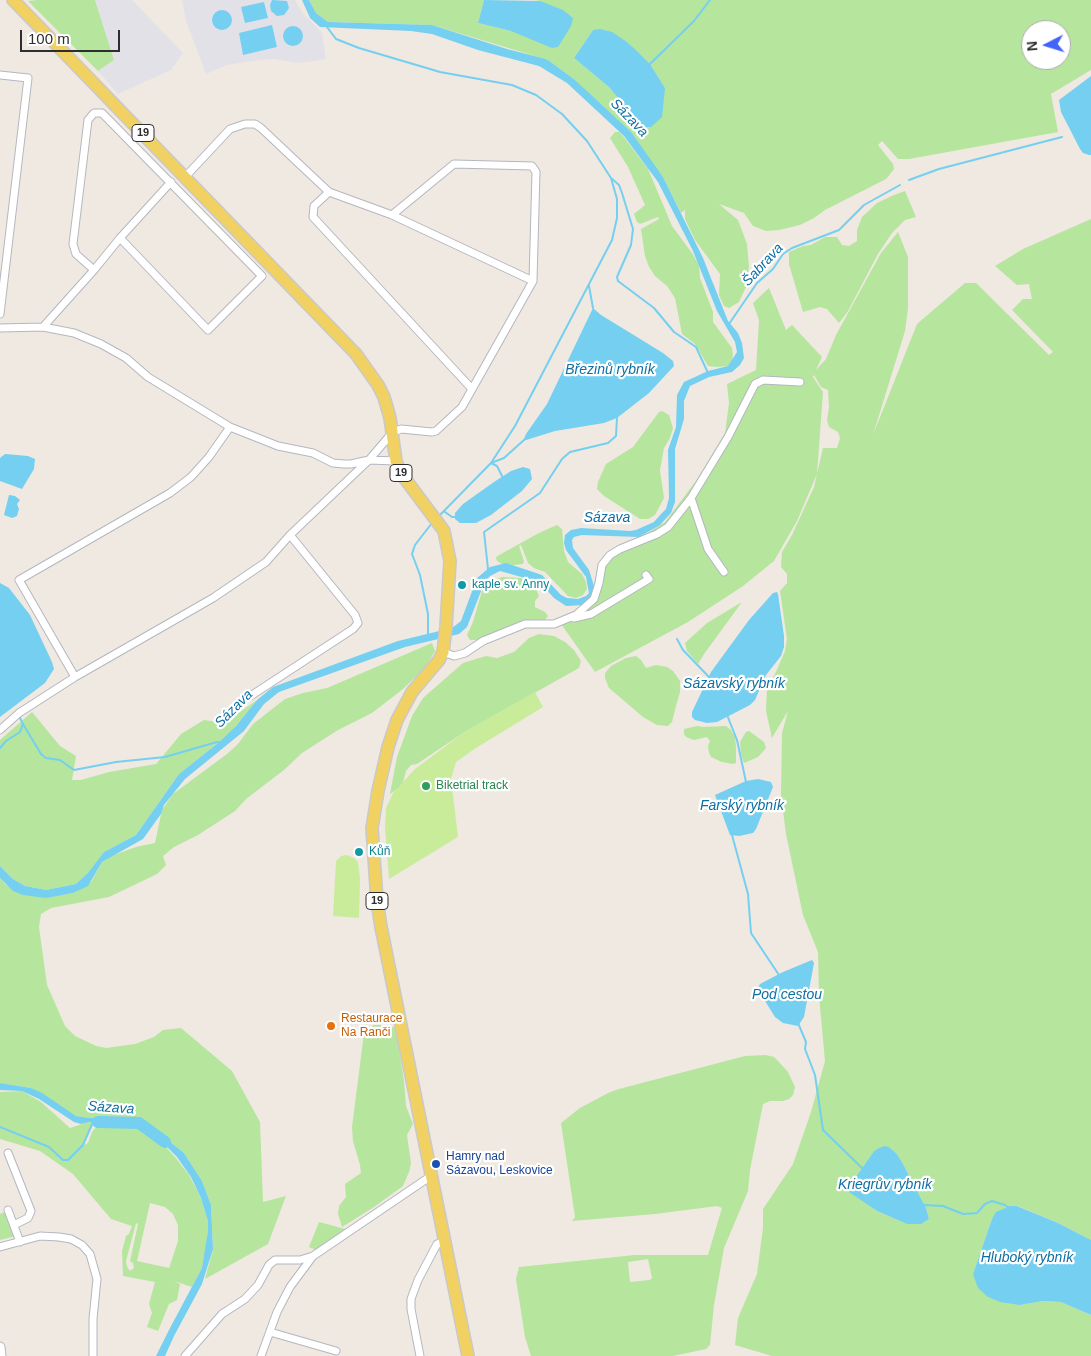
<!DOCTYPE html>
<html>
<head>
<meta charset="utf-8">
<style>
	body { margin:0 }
	#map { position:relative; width:1091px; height:1356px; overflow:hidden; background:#efe9e1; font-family:Arial,sans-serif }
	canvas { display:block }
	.north { position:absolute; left:1021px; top:20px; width:50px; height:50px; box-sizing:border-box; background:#fff; border:1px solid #ababab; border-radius:50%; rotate:265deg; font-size:14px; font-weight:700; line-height:20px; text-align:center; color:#2e2e2e }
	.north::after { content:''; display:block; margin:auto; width:18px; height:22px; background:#4264fb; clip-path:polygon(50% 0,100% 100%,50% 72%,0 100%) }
	.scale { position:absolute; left:20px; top:30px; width:100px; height:22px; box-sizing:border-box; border:2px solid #2e2e2e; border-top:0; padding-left:6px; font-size:15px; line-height:18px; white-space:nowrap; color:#2e2e2e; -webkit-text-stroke:4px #fff; paint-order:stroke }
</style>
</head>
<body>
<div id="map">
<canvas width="1091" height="1356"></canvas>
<div class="north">N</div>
<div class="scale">100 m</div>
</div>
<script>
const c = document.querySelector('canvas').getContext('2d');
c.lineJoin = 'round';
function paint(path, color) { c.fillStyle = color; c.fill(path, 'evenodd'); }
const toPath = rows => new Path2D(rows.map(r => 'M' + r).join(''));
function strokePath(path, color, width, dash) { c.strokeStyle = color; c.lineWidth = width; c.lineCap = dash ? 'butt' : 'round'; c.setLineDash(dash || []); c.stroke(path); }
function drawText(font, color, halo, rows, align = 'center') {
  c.font = font + ' Arial,sans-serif'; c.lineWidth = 4.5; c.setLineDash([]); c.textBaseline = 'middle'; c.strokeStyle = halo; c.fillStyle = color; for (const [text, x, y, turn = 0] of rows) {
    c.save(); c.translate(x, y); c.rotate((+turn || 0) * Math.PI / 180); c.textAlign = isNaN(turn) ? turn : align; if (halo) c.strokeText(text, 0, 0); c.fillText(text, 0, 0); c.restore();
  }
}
paint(toPath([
	[95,0,132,0,183,53,171,70,118,94,98,71,114,60],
	[182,0,295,0,302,12,322,33,326,59,299,63,274,59,252,61,227,65,206,74,186,21]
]), '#e3e1e8');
paint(toPath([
	[38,0,95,0,114,60,98,71,28,1],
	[309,0,484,0,478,23,511,31,540,1,535,0,1091,0,1091,70,1051,94,1058,132,909,159,898,159,882,141,878,145,893,164,894,169,886,179,825,210,814,218,800,225,779,230,766,231,753,226,744,213,719,204,738,220,747,244,749,267,746,287,739,302,729,308,724,306,719,295,720,274,695,240,685,219,685,210,681,213,663,177,575,80,548,60,432,25,328,22,316,13],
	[593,30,627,42,650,64,665,88,638,124,610,88,574,58],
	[1031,30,1061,30,1061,60,1031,60],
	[615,132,619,132,623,136,648,169,672,226,692,253,699,265,700,278,713,312,713,322,732,348,733,355,732,361,728,366,717,367,708,366,695,344,682,334,675,298,667,286,655,276,649,267,645,256,641,229,659,219,658,217,640,224,637,222,634,214,645,205,628,167,610,138],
	[905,191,916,217,905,220,892,233,878,254,848,311,839,323,827,309,820,307,803,312,789,264,789,252,803,246,811,245,825,237,837,237,842,245,849,246,857,241,857,230,862,217,877,203,894,195],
	[1091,219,1091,1240,1058,1223,1018,1206,992,1219,973,1274,1020,1305,1043,1301,1061,1302,1091,1315,1091,1356,772,1356,735,1345,738,1318,757,1274,763,1228,763,1209,793,1164,811,1112,825,1061,819,996,818,952,803,915,786,834,781,795,782,733,788,711,772,738,766,711,767,688,776,672,785,651,787,639,780,591,787,583,787,574,781,567,782,552,792,535,814,487,823,448,837,448,840,438,838,432,829,427,827,420,829,407,828,390,821,387,814,375,813,377,823,392,817,474,797,521,774,561,743,586,688,622,595,672,559,621,574,611,592,596,597,569,610,551,644,535,665,522,696,481,725,433,729,403,727,384,756,370,759,320,753,303,769,288,786,330,792,325,822,357,816,370,826,359,836,335,881,253,898,232,908,257,908,309,905,331,873,435,917,324,965,283,976,283,1049,355,1053,352,1012,310,1023,299,1032,299,1029,284,1017,285,995,266,1023,249],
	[889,1147,896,1153,902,1162,926,1208,929,1219,907,1224,877,1211,849,1191,851,1184,874,1151],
	[662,411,669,415,673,428,670,438,664,448,660,470,664,498,655,515,648,519,640,519,604,496,597,489,598,482,606,464,633,447,659,412],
	[557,525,562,529,564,551,568,562,582,574,586,582,587,589,583,595,576,598,568,596,545,572,534,568,528,563,521,545,519,546,524,561,523,564,514,565,502,564,497,561,496,557,501,554,539,533],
	[502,577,521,578,535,587,539,596,535,601,535,607,545,612,548,616,545,620,496,632,477,640,470,640,467,635,473,622,482,591,487,582],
	[742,602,704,654,698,664,687,651,685,643,707,623],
	[539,634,554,636,565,642,574,650,581,661,579,668,463,733,417,764,411,765,406,771,402,786,390,794,397,757,412,716,423,698,463,663,486,656,497,658,514,652,529,638],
	[432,643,435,651,425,668,403,689,372,713,338,730,302,753,284,770,246,799,235,811,198,835,174,847,163,856,166,865,157,874,109,897,51,908,41,914,39,927,47,985,65,1026,75,1036,96,1046,106,1048,135,1044,154,1037,163,1030,181,1028,232,1071,260,1122,263,1202,286,1196,268,1244,205,1279,213,1249,211,1205,202,1181,184,1153,145,1122,139,1119,90,1118,76,1116,31,1088,0,1083,0,878,6,885,62,895,73,893,91,882,102,862,114,855,136,847,155,843,162,810,173,794,227,754,238,744,253,724,285,699,303,693,327,688],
	[636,656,641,660,646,668,656,665,667,667,673,671,680,681,680,692,676,706,672,722,668,726,657,725,643,717,609,688,605,678,605,673,611,666,626,658],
	[257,700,236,726,218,743,179,774,136,835,104,852,89,873,76,884,46,890,25,886,13,879,0,866,0,740,32,712,60,746,76,756,72,780,81,780,109,772,156,764,181,734,204,720,217,722,234,716],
	[697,726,704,727,726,726,731,730,735,737,736,747,736,763,733,764,722,762,711,757,709,753,708,746,710,741,707,737,694,740,686,737,684,734,684,729],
	[749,731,764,742,766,748,758,757,744,763,741,754,740,742,746,732],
	[374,1025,390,1025,396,1029,404,1081,406,1106,413,1124,407,1135,411,1163,409,1172,403,1186,374,1207,342,1227,338,1214,339,1206,346,1197,345,1184,361,1173,360,1165,353,1141,352,1127,364,1033],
	[766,1055,774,1057,778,1061,788,1072,795,1087,793,1095,789,1099,783,1101,770,1101,763,1104,750,1170,748,1191,724,1248,714,1305,710,1345,706,1349,673,1356,531,1356,525,1337,516,1279,519,1267,635,1255,708,1255,722,1208,717,1206,655,1214,572,1221,575,1217,561,1123,580,1108,608,1093,619,1089,745,1056],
	[648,1259,652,1278,650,1280,630,1282,628,1262],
	[22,1091,41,1102,70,1128,88,1122,94,1123,82,1146,88,1143,92,1132,96,1127,119,1122,136,1123,147,1127,175,1157,189,1175,201,1198,208,1221,208,1231,206,1248,202,1268,192,1287,174,1281,180,1284,177,1300,169,1304,158,1331,147,1327,152,1313,149,1304,155,1282,123,1276,122,1251,126,1236,129,1234,132,1226,111,1219,73,1174,40,1151,0,1139,0,1092],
	[150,1203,165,1207,173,1214,178,1225,178,1241,169,1268,137,1261],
	[136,1223,138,1224,130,1261,133,1263,134,1268,130,1271,127,1267,126,1261],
	[5,1212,16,1236,0,1240,0,1214],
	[319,1222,345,1229,316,1250,309,1247]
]), '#b6e59e');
paint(toPath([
	[535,692,543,707,476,748,456,762,451,779,458,837,389,879,385,827,386,808,393,793,415,769,463,733],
	[347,855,354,858,358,862,360,879,359,918,333,916,336,861,341,856]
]), '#c9ec9a');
paint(toPath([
	[272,0,287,1,289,8,284,15,277,16,271,11,270,5],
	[302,0,309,0,316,13,328,22,432,25,507,49,542,58,548,60,575,80,631,132,663,177,703,258,728,321,738,333,742,343,744,358,740,365,732,372,709,377,690,386,684,401,684,419,675,449,675,502,671,513,660,525,639,537,582,535,574,537,572,540,573,548,589,570,595,589,594,595,583,605,566,606,554,598,542,585,536,581,500,571,490,576,485,581,467,627,459,634,405,647,279,692,264,704,244,731,185,779,164,805,161,814,143,839,102,862,88,886,73,893,46,898,23,895,13,891,0,878,0,866,13,879,25,886,46,890,76,884,88,873,104,852,136,835,179,774,218,743,236,726,257,700,268,691,273,687,398,641,452,628,461,621,477,578,490,567,506,563,542,575,561,595,567,598,578,599,586,596,589,593,586,577,566,550,564,543,565,535,571,530,581,528,630,531,636,530,654,522,662,513,666,509,669,498,668,450,676,427,677,395,684,382,708,371,728,366,737,352,735,342,717,311,693,251,658,182,624,136,567,83,539,66,478,50,432,34,411,31,320,27,310,18],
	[484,0,540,1,563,10,573,18,571,26,558,47,552,48,511,31,478,23],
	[264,2,268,18,245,23,241,7],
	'212 20a10 10 0 1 1 20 0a10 10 0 1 1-20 0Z',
	[272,25,277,47,243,55,239,33],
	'283 36a10 10 0 1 1 20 0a10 10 0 1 1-20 0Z',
	[600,29,612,32,627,42,637,51,650,64,665,88,662,117,651,127,645,127,638,124,610,88,574,58,593,30],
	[1091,76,1091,155,1089,155,1083,153,1080,149,1061,112,1059,100],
	[593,308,601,315,663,353,673,361,674,366,649,393,617,418,604,423,555,431,523,441,526,434,547,404],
	[5,454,28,456,35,459,34,469,22,489,0,481,0,458],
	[523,467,530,469,532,479,522,491,491,515,476,523,460,523,455,519,455,513,463,504,494,482,511,471],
	[9,495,15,496,20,500,17,504,19,509,17,516,12,518,4,515],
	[0,583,9,588,30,615,52,662,54,669,45,683,0,717],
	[777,592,778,594,784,636,784,647,781,656,766,675,755,700,750,705,717,722,707,723,695,720,692,717,692,712,711,672,749,620,773,593],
	[758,779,771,782,773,787,756,829,753,833,739,836,730,835,715,795,746,781],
	[812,960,814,963,804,1017,798,1026,783,1023,775,1017,760,993,758,988,760,984,783,972],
	[0,1083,31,1088,42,1093,76,1116,90,1118,138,1119,145,1122,184,1153,202,1181,211,1205,213,1249,202,1284,174,1336,165,1356,156,1356,170,1328,202,1268,208,1231,208,1221,201,1198,191,1177,177,1157,147,1127,136,1123,119,1122,101,1125,93,1125,94,1123,89,1122,81,1124,74,1122,39,1099,22,1091,0,1090],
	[885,1146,889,1147,896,1153,902,1162,926,1208,929,1219,921,1224,907,1224,877,1211,849,1192,851,1184,874,1151,879,1148],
	[1010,1206,1017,1206,1058,1223,1091,1240,1091,1315,1061,1302,1043,1301,1020,1305,1000,1302,988,1297,978,1288,973,1274,992,1219,996,1212]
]), '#75cff0');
strokePath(toPath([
	[327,27,336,39,359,48,440,72,512,85,536,95,562,114,587,141,611,178,617,199,617,218,612,240,515,426,491,463,439,516],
	[650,64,694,21,710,0],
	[611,178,619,185,622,193,633,229,631,245,617,277,618,281,654,308,674,332,696,347,708,373],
	[909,180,939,169,1062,137],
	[589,286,593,308],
	[729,324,757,283,773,269,783,254,792,248,839,230,864,205,900,185],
	[491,463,504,458,524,440],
	[491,463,497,466,503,478],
	[445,512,452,517,456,517],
	[488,569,484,532,540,493,562,459,570,452,608,443,616,436,617,418],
	[428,634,428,614,420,575,412,554,415,545,432,523],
	[677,639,683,650,709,677],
	[727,715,737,740,746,782],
	[19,716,23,724],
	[0,748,6,741,20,732,23,724,41,754,46,758,60,760,74,770,116,762,165,757,217,742,222,742],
	[732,835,748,894,751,933,779,975],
	[798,1023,806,1042,805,1049,815,1075,823,1130,864,1170],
	[0,1127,49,1147,63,1160,68,1160,83,1145,93,1122],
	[924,1205,943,1206,963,1214,977,1213,985,1204,992,1201,1005,1205,1009,1208]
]), '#75cff0', 2);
strokePath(toPath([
	[98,1122,139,1123,165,1142]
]), '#75cff0', 12);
const minor = toPath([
	[0,75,28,78,0,314],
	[186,176,230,129,245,124,255,124,261,128,329,192,392,215,533,281],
	[329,192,314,206,313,217,472,389],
	[94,270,76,254,73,244,88,120,94,113,102,113,262,276,208,330,120,238],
	[43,327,94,270,120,238,171,182],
	[0,328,43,327,74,333,101,344,126,358,148,377,230,427,278,446,313,453,333,463,344,464,351,464,369,460,396,461],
	[691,498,708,549,724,572],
	[574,618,591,614,649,579,646,575],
	[443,652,454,656,465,653,483,641,525,624,554,624,576,615,594,599,599,583,602,565,610,555,620,549,657,534,668,527,691,498,728,437,755,384,763,380,800,382],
	[75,677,19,580,170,493,191,477,209,457,230,427],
	[249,697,353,629,358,623,355,615,290,535],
	[0,730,19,713,75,677,213,598,266,562,290,535,369,460,392,433,401,429,432,432,436,431,462,407,533,281,536,172,532,166,454,164,392,215],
	[8,1153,31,1211,28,1218,14,1225],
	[8,1210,20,1242],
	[0,1247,40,1236,59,1237,71,1239,82,1245,90,1254,97,1279,93,1319,93,1356],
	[270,1332,336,1351],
	[185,1356,222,1314,245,1299,258,1285,269,1265,275,1260,300,1260,313,1256,431,1176],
	[261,1356,277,1312,290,1287,313,1256],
	[420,1356,411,1309,411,1299,418,1280,437,1244,445,1241]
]);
const tertiary = toPath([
	[0,1347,1,1356]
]);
const primary = toPath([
	[13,0,356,354,378,385,384,397,390,418,396,461,400,472,444,531,450,561,446,627,443,652,439,660,412,692,397,720,388,747,378,791,372,828,377,901,381,927,468,1356]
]);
strokePath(minor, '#b4b7c1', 9);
strokePath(tertiary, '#b4b7c1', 11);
strokePath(primary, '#c9c9c9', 14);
strokePath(minor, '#fff', 7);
strokePath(tertiary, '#fff', 9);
strokePath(primary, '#f2d163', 11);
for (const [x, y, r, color] of [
	[462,585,5,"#0f9aa8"],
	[426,786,5,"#2e9e5b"],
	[359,852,5,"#0f9aa8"],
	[331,1026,5,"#e8710a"],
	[436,1164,5,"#1a4fb4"]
]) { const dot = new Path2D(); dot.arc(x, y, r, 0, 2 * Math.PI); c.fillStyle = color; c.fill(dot); strokePath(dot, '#fff', 2); }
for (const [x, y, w] of [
	[143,133,22],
	[401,473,22],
	[377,901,22]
]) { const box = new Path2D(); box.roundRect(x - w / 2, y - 8.5, w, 17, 4); c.fillStyle = '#fff'; c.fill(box); strokePath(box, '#2e2e2e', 1); }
drawText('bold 11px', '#2e2e2e', null, [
	["19",143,133],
	["19",401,473],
	["19",377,901]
]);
drawText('12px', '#0d838f', '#fff', [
	["kaple sv. Anny",472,585],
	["Kůň",369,852]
], 'left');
drawText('12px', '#27864d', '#fff', [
	["Biketrial track",436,786]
], 'left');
drawText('12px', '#c56008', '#fff', [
	["Restaurace",341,1019],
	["Na Ranči",341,1033]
], 'left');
drawText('12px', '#164399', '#fff', [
	["Hamry nad",446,1157],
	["Sázavou, Leskovice",446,1171]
], 'left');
drawText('italic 14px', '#0d6fa3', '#fff', [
	["Sázava",629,118,46],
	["Šabrava",763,265,-47],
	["Březinů rybník",610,370],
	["Sázava",607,518],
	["Sázavský rybník",734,684],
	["Sázava",234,709,-45],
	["Farský rybník",742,806],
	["Pod cestou",787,995],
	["Sázava",111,1108,4],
	["Kriegrův rybník",885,1185],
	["Hluboký rybník",1027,1258]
]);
</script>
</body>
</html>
